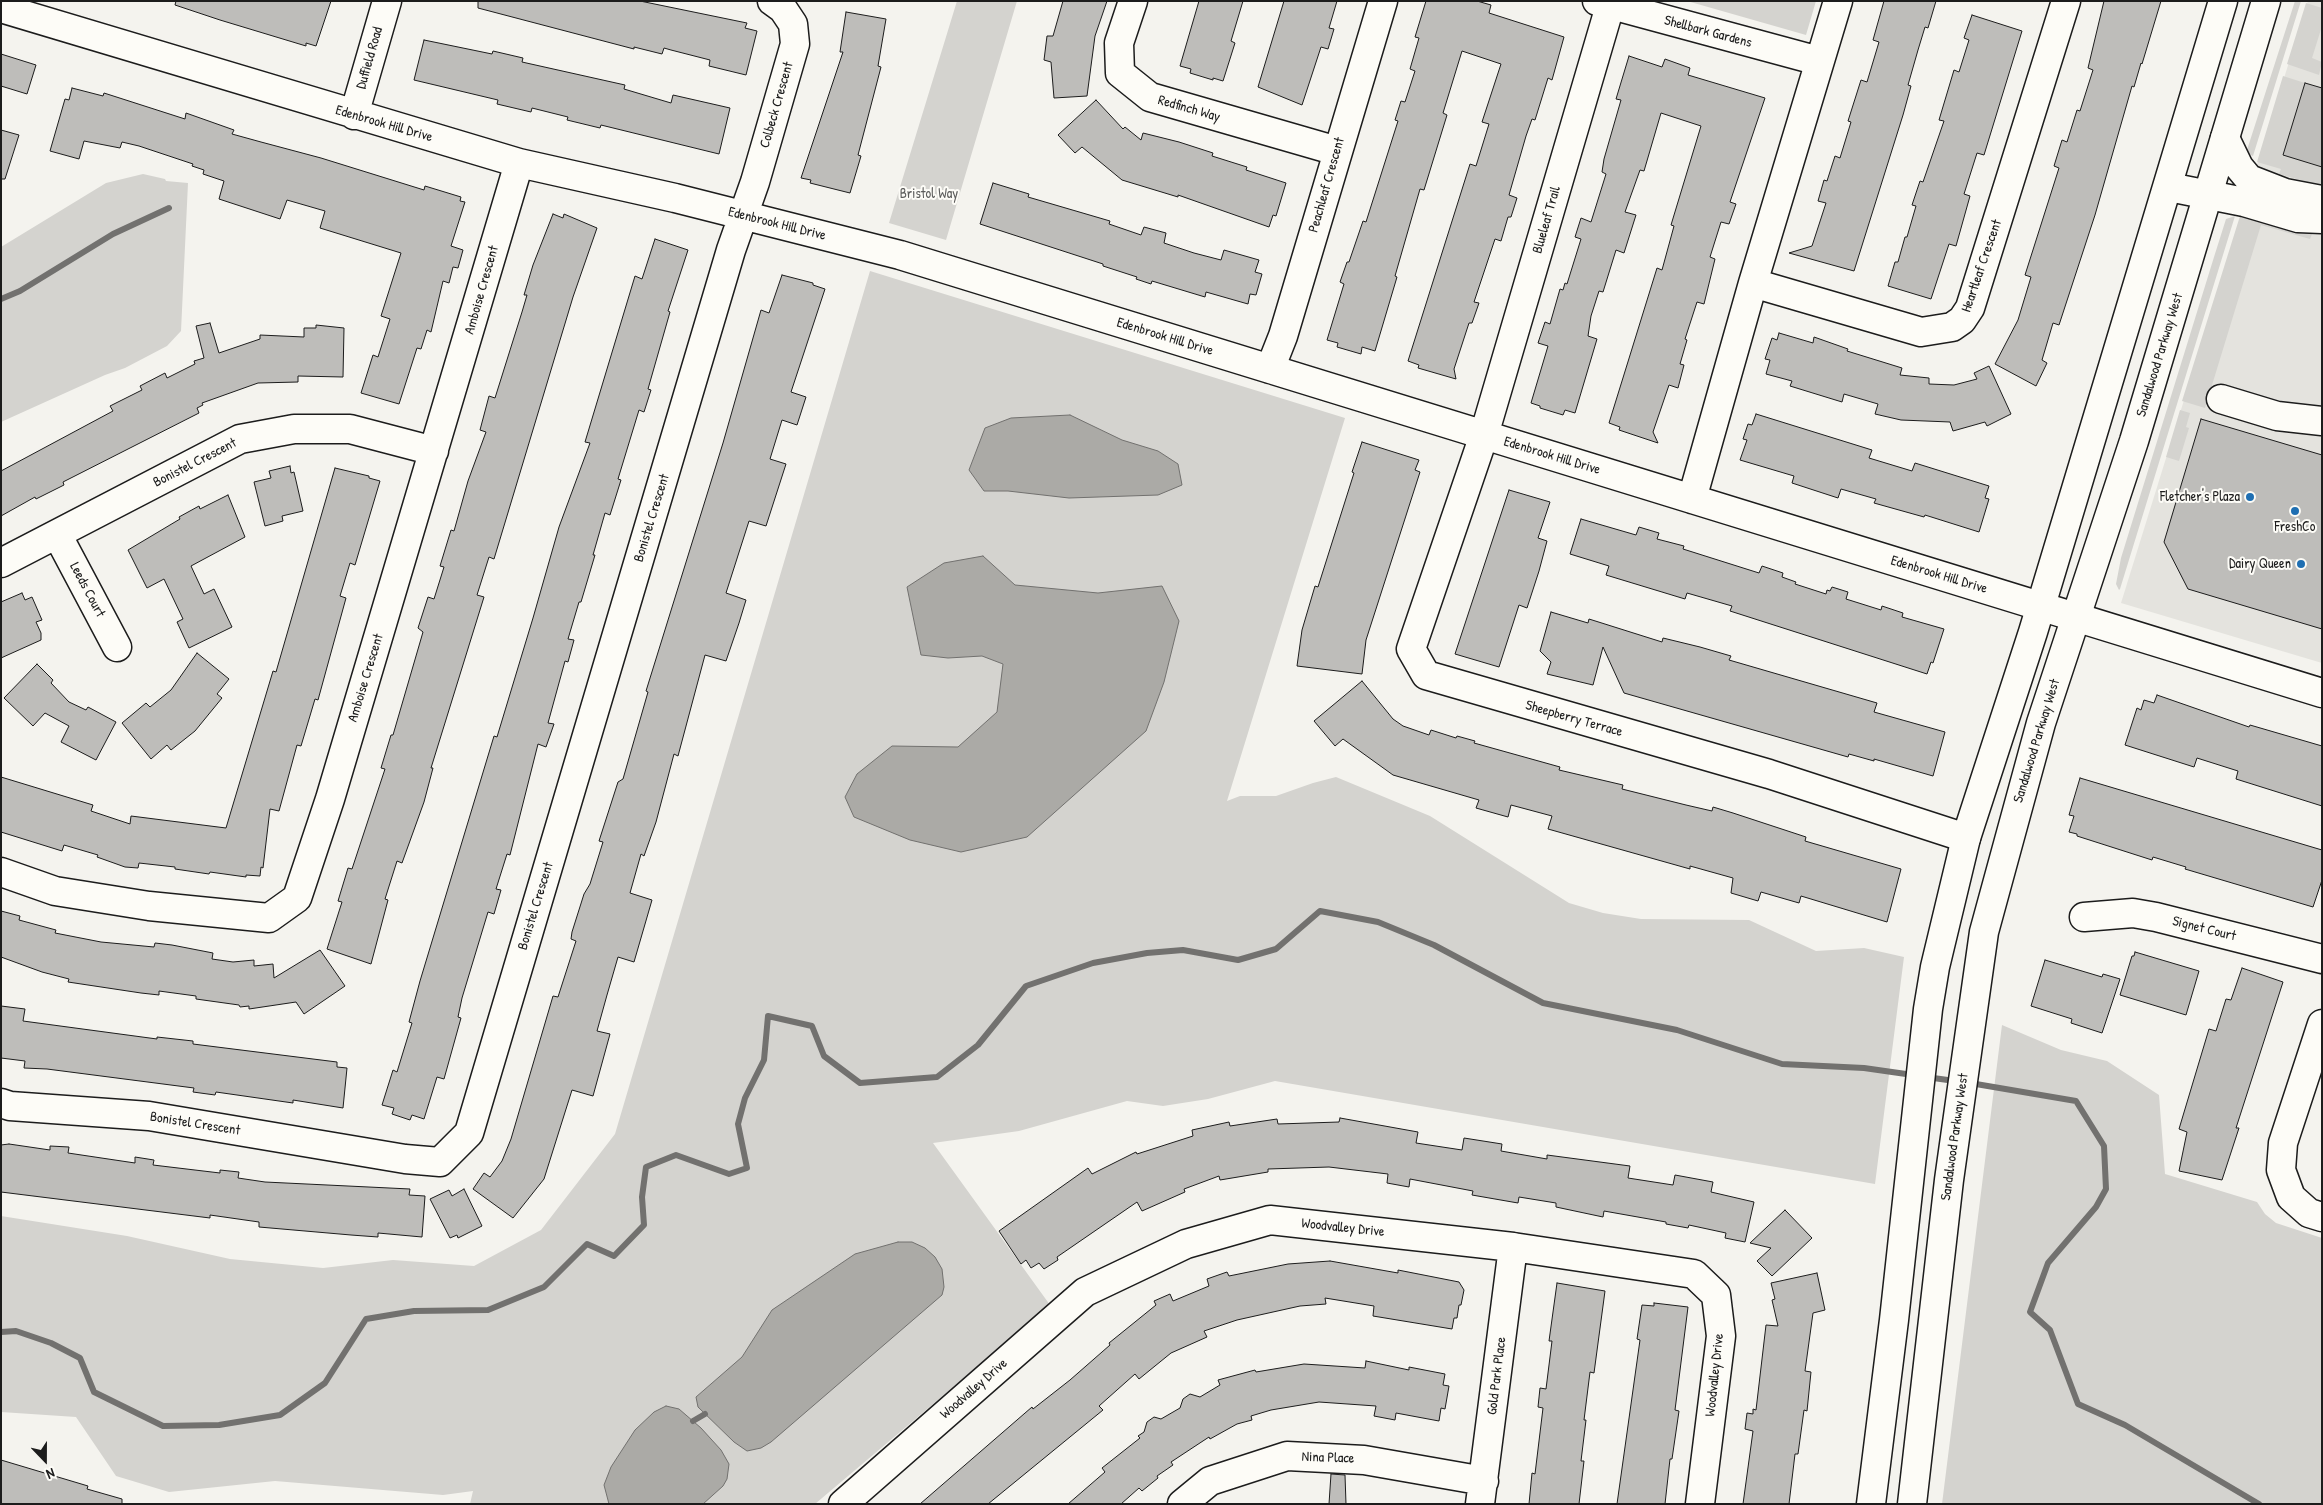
<!DOCTYPE html>
<html>
<head>
<meta charset="utf-8">
<style>
	body { margin:0 }
	#map { position:relative; width:2323px; height:1505px; overflow:hidden; background:#f4f3ee; font-family:"Patrick Hand",sans-serif }
	canvas { display:block }
	.frame { position:absolute; inset:0; border:2px solid #1c1c1c; pointer-events:none }
	.north { position:absolute; left:20px; top:1435px; width:50px; height:50px; -webkit-text-stroke:4px #fdfcf7; paint-order:stroke; rotate:158deg; font-size:14px; font-weight:700; line-height:20px; text-align:center; color:#1c1c1c }
	.north::after { content:''; display:block; margin:auto; width:18px; height:22px; background:#1c1c1c; clip-path:polygon(50% 0,100% 100%,50% 72%,0 100%) }
</style>
</head>
<body>
<div id="map">
<canvas width="2323" height="1505"></canvas>
<div class="frame"></div>
<div class="north">N</div>
</div>
<script>
const c = document.querySelector('canvas').getContext('2d');
c.lineJoin = 'round';
function paint(path, color) { c.fillStyle = color; c.fill(path, 'evenodd'); }
const toPath = rows => new Path2D(rows.map(r => 'M' + r).join(''));
function strokePath(path, color, width, dash) { c.strokeStyle = color; c.lineWidth = width; c.lineCap = dash ? 'butt' : 'round'; c.setLineDash(dash || []); c.stroke(path); }
function drawText(font, color, halo, rows, align = 'center') {
  c.font = font + ' "Patrick Hand",sans-serif'; c.lineWidth = 4; c.setLineDash([]); c.textBaseline = 'middle'; c.strokeStyle = halo; c.fillStyle = color; for (const [text, x, y, turn = 0] of rows) {
    c.save(); c.translate(x, y); c.rotate((+turn || 0) * Math.PI / 180); c.textAlign = isNaN(turn) ? turn : align; if (halo) c.strokeText(text, 0, 0); c.fillText(text, 0, 0); c.restore();
  }
}
paint(toPath([
	[2308,1,2322,1,2322,663,2121,603]
]), '#e4e3de');
paint(toPath([
	[957,1,1017,1,946,240,889,223],
	[1687,1,1816,1,1806,35],
	[2295,1,2301,1,2253,156,2246,153],
	[2306,3,2322,8,2322,26,2312,58,2322,62,2319,75,2287,64],
	[2283,76,2305,83,2283,155,2322,167,2322,186,2279,174,2281,169,2257,162],
	[143,174,165,179,166,181,188,183,181,331,167,346,125,368,105,375,1,422,1,247,106,183],
	[2235,216,2120,589,2119,590,2116,584,2121,558,2214,257,2226,219],
	[2240,216,2310,231,2312,234,2310,239,2261,225,2205,408,2182,401],
	[870,271,1345,418,1227,801,1240,796,1276,796,1313,783,1336,777,1430,816,1569,903,1603,913,1641,919,1749,920,1816,951,1864,948,1904,957,1875,1184,1275,1081,1208,1099,1163,1106,1127,1101,1019,1131,933,1143,1050,1305,815,1504,470,1504,473,1491,443,1495,275,1481,169,1492,116,1476,76,1417,1,1412,1,1216,127,1236,230,1259,323,1268,393,1260,474,1266,541,1230,615,1134],
	[2180,410,2190,413,2186,427,2189,428,2179,461,2166,457],
	[2002,1025,2061,1050,2107,1061,2159,1095,2165,1174,2257,1202,2265,1214,2276,1223,2322,1238,2322,1504,1942,1504]
]), '#d4d3cf');
const water = toPath([
	[1070,415,1122,440,1158,451,1178,464,1182,485,1158,495,1069,498,1008,491,984,491,969,470,985,428,1011,418,1070,415],
	[983,556,1015,585,1098,593,1162,586,1179,621,1164,682,1146,731,1027,837,961,852,910,840,854,817,845,797,857,774,892,746,958,747,997,712,1003,664,982,656,948,658,921,655,907,587,944,563,983,556],
	[898,1242,912,1242,925,1248,935,1257,942,1269,944,1287,942,1295,771,1442,761,1448,747,1451,734,1442,698,1407,696,1397,742,1357,772,1310,855,1254,898,1242],
	[666,1406,679,1409,701,1428,721,1450,729,1464,727,1479,723,1486,703,1504,609,1504,604,1485,611,1467,635,1430,654,1412,666,1406]
]);
paint(water, '#abaaa6');
strokePath(water, '#72716f', 1);
strokePath(toPath([
	[1,299,20,291,113,234,169,208],
	[1926,1077,1955,1081],
	[1970,1083,2076,1101,2104,1146,2106,1189,2096,1207,2048,1263,2030,1312,2050,1330,2078,1404,2125,1425,2259,1504],
	[1,1332,16,1331,51,1343,80,1358,94,1392,163,1426,219,1425,280,1415,325,1383,366,1319,414,1311,488,1310,544,1287,587,1244,614,1256,644,1225,642,1197,646,1167,676,1155,729,1174,747,1168,738,1124,745,1098,764,1060,768,1016,812,1026,824,1056,860,1083,937,1077,978,1045,1026,986,1093,963,1147,953,1183,950,1238,960,1276,949,1320,911,1378,922,1434,945,1543,1003,1677,1030,1782,1064,1864,1068,1913,1075],
	[693,1421,705,1414]
]), '#72716f', 6);
const building = toPath([
	[176,1,331,1,316,46,306,43,306,46,220,20,175,5,176,1],
	[478,1,640,1,747,23,745,28,757,31,746,75,709,66,710,60,671,50,664,48,662,54,634,47,634,49,478,8,478,1],
	[1063,1,1107,1,1095,36,1087,96,1054,98,1051,62,1044,60,1047,36,1053,36,1063,1],
	[1199,1,1243,1,1231,41,1235,43,1223,81,1213,78,1213,80,1190,73,1191,69,1180,66,1199,1],
	[1284,1,1337,1,1329,28,1334,29,1328,49,1321,47,1302,105,1258,87,1284,1],
	[1426,1,1477,1,1491,5,1489,13,1564,37,1552,80,1548,78,1535,120,1532,119,1526,136,1509,195,1517,198,1511,217,1508,217,1501,241,1495,239,1474,302,1479,303,1472,323,1469,323,1454,369,1456,379,1418,368,1419,365,1408,361,1470,164,1476,166,1489,124,1482,122,1501,64,1462,51,1443,113,1447,115,1424,190,1420,189,1395,276,1397,277,1375,351,1362,347,1361,354,1337,347,1338,343,1327,340,1344,284,1340,282,1347,262,1349,262,1363,221,1366,222,1398,121,1395,120,1401,101,1405,102,1415,71,1410,69,1419,38,1415,37,1426,1],
	[1884,1,1936,1,1928,28,1925,27,1918,50,1908,85,1911,86,1903,115,1854,271,1789,253,1812,246,1826,203,1818,201,1824,180,1827,181,1835,156,1840,158,1851,122,1848,121,1861,80,1867,82,1879,42,1873,40,1884,1],
	[2104,1,2161,1,2142,64,2141,63,2134,87,2132,86,2095,215,2059,325,2053,323,2042,360,2047,363,2036,386,1995,364,2018,320,2031,277,2025,275,2059,168,2054,166,2062,140,2067,142,2077,110,2080,111,2093,70,2088,68,2104,1],
	[846,12,886,19,878,66,881,67,858,155,861,156,850,193,810,183,811,180,801,178,843,52,840,52,846,12],
	[1972,15,2022,31,1984,155,1977,153,1964,194,1970,196,1956,246,1949,244,1931,299,1888,286,1895,262,1898,262,1905,237,1907,237,1916,206,1912,205,1920,181,1923,182,1944,121,1939,120,1954,70,1959,72,1969,40,1964,38,1972,15],
	[424,40,492,54,493,51,523,58,522,62,625,85,624,89,671,103,673,95,730,108,719,154,601,125,600,128,567,120,568,117,532,108,531,112,497,104,498,100,414,80,424,40],
	[1,54,36,65,27,94,1,86,1,54],
	[1629,56,1662,67,1665,59,1690,68,1688,75,1765,98,1730,202,1736,204,1729,224,1721,222,1710,257,1715,259,1704,304,1697,302,1685,339,1687,340,1680,364,1684,365,1678,388,1669,385,1653,432,1658,443,1619,430,1620,427,1609,423,1657,268,1662,270,1674,226,1671,225,1701,126,1661,113,1644,171,1640,170,1625,212,1636,215,1624,253,1616,250,1603,292,1599,291,1591,316,1588,336,1597,339,1575,413,1565,410,1563,415,1540,408,1540,406,1531,403,1548,346,1538,343,1545,322,1550,324,1560,289,1563,290,1565,283,1567,284,1581,239,1575,237,1581,218,1591,222,1606,174,1602,172,1604,159,1621,100,1616,99,1629,56],
	[2305,83,2322,88,2322,167,2283,155,2305,83],
	[72,88,103,96,104,93,185,119,186,113,234,130,232,134,261,142,321,158,424,190,425,186,461,197,460,201,465,202,451,246,463,250,458,268,453,267,449,283,443,281,431,332,427,330,421,349,417,348,399,404,361,393,373,355,378,357,390,319,381,316,401,253,320,228,325,211,287,200,280,219,219,199,224,181,203,174,204,170,192,166,193,164,139,146,122,142,120,148,84,141,79,159,50,151,65,99,69,100,72,88],
	[1096,100,1123,129,1125,127,1141,140,1143,133,1179,142,1213,153,1212,156,1247,167,1246,170,1286,183,1276,216,1273,215,1269,227,1178,195,1178,197,1122,180,1082,147,1075,153,1058,135,1096,100],
	[1,130,19,135,5,179,1,179,1,130],
	[993,183,1029,194,1028,197,1110,221,1109,224,1141,235,1144,227,1166,233,1164,243,1194,253,1221,260,1224,250,1259,260,1255,272,1262,274,1256,295,1250,294,1248,304,1206,292,1205,297,1152,281,1151,284,1136,279,1137,277,1103,266,1103,264,980,224,993,183],
	[553,214,563,218,564,214,597,228,573,297,494,559,489,557,477,595,484,597,431,768,433,768,424,802,402,863,397,861,385,899,388,900,371,964,327,949,342,902,338,901,348,868,352,869,385,769,381,768,391,735,393,735,423,632,418,628,428,597,434,599,444,567,440,566,451,530,454,531,468,481,486,432,480,430,489,396,495,398,522,312,527,295,524,295,533,265,553,214],
	[655,239,688,250,668,311,670,312,648,389,651,390,644,412,639,410,618,479,621,480,610,515,605,513,593,555,595,555,581,602,579,602,568,639,574,640,568,662,565,661,548,723,554,724,546,747,538,744,510,855,507,854,496,889,501,890,494,914,488,912,462,998,458,1017,461,1018,444,1079,437,1077,424,1119,412,1115,410,1120,392,1114,394,1108,382,1105,393,1070,397,1072,412,1023,409,1022,420,981,494,736,497,737,533,618,559,527,590,443,585,442,635,276,642,279,655,239],
	[782,275,813,283,813,285,825,289,791,392,806,397,797,425,782,420,770,459,786,464,766,526,749,521,726,593,746,600,739,623,726,661,705,655,678,756,674,754,656,822,644,856,641,854,630,893,652,900,634,962,618,957,607,995,597,1031,610,1034,593,1096,572,1090,544,1179,513,1218,473,1189,484,1173,490,1177,502,1161,511,1139,553,996,558,997,576,941,571,939,572,932,584,894,590,884,603,842,599,841,618,782,623,779,648,692,646,691,723,443,761,310,769,313,782,275],
	[210,323,219,353,260,339,260,335,304,337,304,328,316,328,316,325,344,328,343,377,298,376,298,382,258,383,202,403,203,405,197,408,199,413,63,482,64,485,36,499,35,497,1,516,1,471,113,411,110,406,142,390,140,386,165,373,167,378,195,364,194,361,204,358,196,326,210,323],
	[1779,333,1813,343,1814,337,1848,349,1847,351,1902,368,1900,375,1929,378,1929,384,1954,385,1977,379,1974,373,1989,366,2011,414,1987,426,1985,422,1953,431,1950,422,1901,420,1875,414,1878,404,1844,394,1842,402,1790,386,1792,381,1766,374,1770,360,1765,359,1772,338,1777,340,1779,333],
	[1756,414,1872,450,1869,458,1912,471,1915,463,1989,486,1985,498,1989,499,1979,532,1925,515,1924,517,1874,503,1876,499,1841,489,1838,498,1792,483,1794,476,1740,460,1747,440,1743,439,1748,424,1752,425,1756,414],
	[2201,419,2322,455,2322,629,2188,589,2164,542,2201,419],
	[1362,442,1419,460,1415,470,1420,472,1366,640,1362,674,1297,666,1302,630,1315,586,1318,587,1354,473,1352,472,1362,442],
	[290,466,291,473,294,472,303,511,282,516,283,521,265,526,254,482,271,478,269,471,290,466],
	[335,468,369,476,369,478,380,481,355,565,350,563,340,596,346,598,318,700,315,699,301,746,297,745,279,811,270,809,263,868,261,867,260,876,246,875,246,877,210,872,209,874,175,869,175,867,139,863,138,868,125,867,97,857,98,855,64,845,62,851,1,832,1,777,93,805,91,811,130,824,131,816,226,828,273,671,276,672,335,468],
	[1509,490,1550,502,1538,538,1547,541,1539,571,1527,608,1519,605,1499,667,1455,654,1509,490],
	[228,495,245,537,191,566,204,594,214,589,232,627,189,648,177,622,183,619,164,579,147,588,128,550,180,519,179,517,199,506,200,509,228,495],
	[1581,519,1636,535,1639,527,1659,533,1657,539,1684,546,1683,549,1759,573,1762,566,1783,573,1782,577,1796,582,1795,584,1826,594,1827,590,1830,591,1832,587,1848,592,1846,599,1881,610,1882,606,1903,613,1902,617,1944,629,1933,663,1931,662,1927,674,1730,611,1732,606,1687,593,1685,599,1606,575,1609,566,1570,554,1581,519],
	[22,593,25,600,32,597,42,620,36,622,41,633,41,640,1,658,1,602,22,593],
	[1551,612,1588,623,1589,619,1662,642,1663,638,1700,647,1731,656,1729,660,1877,703,1874,712,1945,732,1933,776,1874,759,1874,761,1849,754,1848,757,1624,693,1603,647,1593,685,1547,674,1551,662,1540,651,1551,612],
	[197,653,229,679,217,694,222,698,195,731,171,750,167,745,151,759,122,723,146,703,150,707,171,690,197,653],
	[37,664,53,680,51,683,69,702,86,710,88,707,116,722,96,760,61,742,69,726,45,713,33,726,4,698,37,664],
	[1362,681,1393,719,1403,726,1429,735,1431,730,1456,738,1457,736,1475,741,1474,743,1560,767,1559,770,1623,785,1622,789,1686,805,1712,811,1713,807,1733,813,1806,837,1805,841,1901,869,1887,922,1801,896,1799,903,1761,892,1758,901,1731,893,1733,878,1690,866,1690,869,1548,829,1552,816,1511,805,1508,817,1476,808,1479,800,1393,775,1343,739,1335,746,1314,721,1362,681],
	[2157,695,2249,727,2250,725,2322,746,2322,806,2236,779,2238,771,2197,758,2194,767,2125,745,2137,708,2141,710,2144,700,2154,703,2157,695],
	[2080,778,2322,850,2322,880,2313,907,2185,869,2186,867,2153,857,2152,860,2077,836,2077,834,2069,832,2074,816,2069,815,2080,778],
	[1,911,20,916,19,920,56,930,55,933,101,942,154,947,155,943,172,945,213,953,212,959,233,962,254,960,254,966,273,964,274,978,320,950,345,986,304,1014,296,1002,249,1009,249,1006,240,1007,239,1005,196,999,196,996,159,991,159,995,141,993,68,982,69,979,42,972,1,957,1,911],
	[2135,952,2199,971,2186,1015,2120,995,2132,956,2134,956,2135,952],
	[2045,960,2102,977,2103,974,2120,979,2102,1033,2071,1023,2072,1019,2031,1006,2045,960],
	[2242,968,2283,982,2236,1128,2239,1128,2222,1180,2179,1171,2187,1132,2179,1129,2209,1029,2216,1031,2226,999,2231,1000,2242,968],
	[1,1006,25,1009,23,1021,157,1039,157,1037,193,1041,193,1044,337,1062,337,1067,347,1068,343,1108,293,1100,293,1103,216,1092,215,1095,193,1092,194,1088,47,1069,24,1068,25,1061,1,1058,1,1006],
	[1340,1118,1418,1132,1416,1143,1462,1150,1464,1138,1502,1144,1501,1151,1547,1159,1547,1155,1630,1166,1628,1178,1673,1185,1675,1175,1713,1182,1711,1192,1754,1202,1745,1242,1725,1238,1726,1233,1689,1225,1688,1228,1666,1224,1666,1222,1604,1211,1603,1217,1556,1207,1556,1203,1519,1197,1518,1203,1472,1195,1473,1191,1410,1179,1409,1187,1387,1183,1388,1174,1329,1167,1268,1169,1268,1172,1220,1180,1219,1176,1184,1189,1185,1192,1142,1211,1137,1202,1057,1257,1058,1260,1044,1269,1039,1263,1031,1268,1026,1260,1021,1264,999,1231,1088,1168,1092,1174,1136,1152,1137,1154,1193,1136,1192,1130,1229,1122,1230,1126,1277,1119,1278,1124,1339,1122,1340,1118],
	[9,1144,50,1150,50,1146,69,1147,68,1153,135,1163,135,1157,154,1160,153,1165,220,1173,220,1170,239,1172,238,1178,265,1182,410,1189,409,1195,425,1196,422,1237,378,1233,378,1237,351,1235,259,1227,259,1222,210,1215,210,1218,1,1192,1,1145,9,1144],
	[464,1189,482,1226,458,1238,457,1235,450,1238,430,1199,449,1190,452,1196,464,1189],
	[1785,1210,1812,1238,1772,1276,1757,1261,1771,1248,1750,1243,1785,1210],
	[1330,1261,1398,1273,1398,1270,1459,1282,1464,1290,1461,1305,1459,1305,1457,1318,1454,1318,1452,1329,1373,1316,1374,1306,1325,1298,1326,1304,1300,1306,1237,1320,1204,1331,1207,1337,1171,1353,1139,1379,1135,1374,1099,1406,1103,1410,988,1504,920,1504,1032,1407,1033,1409,1070,1380,1110,1345,1109,1343,1156,1305,1154,1301,1170,1294,1173,1301,1209,1286,1207,1279,1227,1272,1229,1276,1288,1264,1330,1261],
	[1817,1273,1825,1310,1813,1313,1805,1371,1811,1372,1807,1411,1804,1410,1798,1454,1795,1454,1789,1504,1743,1504,1753,1431,1745,1429,1747,1413,1753,1414,1753,1409,1756,1410,1766,1325,1778,1326,1772,1300,1775,1299,1771,1283,1817,1273],
	[1557,1283,1605,1291,1594,1373,1590,1372,1584,1420,1586,1420,1581,1461,1584,1461,1579,1504,1529,1504,1532,1473,1535,1474,1543,1408,1538,1407,1540,1388,1546,1389,1552,1341,1549,1341,1557,1283],
	[1654,1303,1688,1307,1675,1410,1679,1411,1672,1459,1670,1459,1665,1504,1617,1504,1640,1340,1637,1339,1642,1305,1654,1306,1654,1303],
	[1366,1361,1409,1370,1409,1367,1445,1374,1443,1385,1449,1386,1445,1409,1441,1408,1439,1421,1396,1413,1395,1420,1374,1416,1376,1406,1319,1402,1271,1410,1251,1416,1252,1420,1237,1424,1210,1439,1209,1437,1171,1462,1173,1465,1157,1476,1158,1478,1142,1491,1139,1488,1121,1504,1068,1504,1105,1472,1102,1468,1140,1438,1138,1436,1144,1432,1147,1422,1154,1417,1161,1419,1180,1408,1183,1399,1190,1394,1200,1397,1220,1385,1218,1380,1255,1370,1256,1372,1304,1364,1365,1368,1366,1361],
	[1,1460,88,1486,87,1489,122,1499,122,1504,1,1504,1,1460],
	[1331,1474,1345,1475,1346,1504,1329,1504,1331,1474]
]);
paint(building, '#bebdba');
strokePath(building, '#1c1c1c', 1);
const minor = toPath([
	[1133,1,1119,43,1120,73,1150,97,1337,151],
	[1597,1,1819,61],
	[1610,6,1484,435,1411,649,1426,675,1769,774,1966,838],
	[1,8,519,163,675,198,900,255,2322,693],
	[354,115,387,1],
	[2225,138,2239,167,2249,179,2285,193,2322,200],
	[2169,187,2244,202,2298,218,2322,219],
	[1753,283,1921,332,1952,327,1962,320,1970,308,2066,1],
	[1270,369,1283,336,1383,1],
	[2221,399,2277,416,2322,421],
	[1692,499,1753,283,1838,1],
	[57,534,117,647],
	[1,563,240,439,294,429,350,429,434,451],
	[1,872,55,891,149,906,269,918,297,898,330,799,519,163],
	[2084,917,2133,913,2156,917,2322,959],
	[2322,1024,2283,1143,2281,1170,2291,1197,2309,1213,2322,1217],
	[1,1103,10,1106,149,1116,405,1159,440,1162,469,1133,731,250,755,182,795,44,793,24,783,9,772,1],
	[843,1504,1085,1292,1186,1244,1270,1220,1513,1247,1694,1274,1716,1295,1721,1336,1700,1504],
	[1182,1504,1210,1481,1287,1456,1364,1460,1484,1481],
	[1480,1504,1513,1247]
]);
const major = toPath([
	[1871,1504,1894,1320,1928,1009,1935,967,1966,838,2033,632,2223,1],
	[1912,1504,1949,1180,1984,932,2041,723,2134,441,2266,1]
]);
strokePath(minor, '#1c1c1c', 31);
strokePath(major, '#1c1c1c', 31);
strokePath(minor, '#fdfcf7', 28);
strokePath(major, '#fdfcf7', 28);
for (const [x, y, r, color] of [
	[2250,497,5,"#1f6fb2"],
	[2295,511,5,"#1f6fb2"],
	[2301,564,5,"#1f6fb2"]
]) { const dot = new Path2D(); dot.arc(x, y, r, 0, 2 * Math.PI); c.fillStyle = color; c.fill(dot); strokePath(dot, '#fdfcf7', 2); }
drawText('14px', '#1c1c1c', '#fdfcf7', [
	["Shellbark Gardens",1708,32,15],
	["Duffield Road",370,58,-74],
	["Colbeck Crescent",777,105,-74],
	["Redfinch Way",1189,109,16],
	["Edenbrook Hill Drive",384,124,16],
	["Peachleaf Crescent",1327,185,-74],
	["Blueleaf Trail",1547,220,-74],
	["Edenbrook Hill Drive",777,224,14],
	["Heartleaf Crescent",1982,266,-71],
	["Amboise Crescent",482,290,-74],
	["Edenbrook Hill Drive",1165,337,17],
	["Sandalwood Parkway West",2160,355,-73],
	["Edenbrook Hill Drive",1552,456,17],
	["Bonistel Crescent",195,463,-27],
	["Bonistel Crescent",652,518,-73],
	["Edenbrook Hill Drive",1939,575,17],
	["Leeds Court",87,590,62],
	["Amboise Crescent",366,678,-73],
	["Sheepberry Terrace",1574,719,16],
	["Sandalwood Parkway West",2037,741,-73],
	["Bonistel Crescent",536,906,-73],
	["Signet Court",2204,929,14],
	["Bonistel Crescent",195,1124,9],
	["Sandalwood Parkway West",1955,1137,-82],
	["Woodvalley Drive",1343,1228,6],
	["Woodvalley Drive",1715,1375,-84],
	["Gold Park Place",1497,1376,-83],
	["Woodvalley Drive",974,1389,-41],
	["Nina Place",1328,1458,2]
]);
drawText('14px', '#5c5c5b', '#fdfcf7', [
	["Bristol Way",929,194]
]);
drawText('14px', '#1c1c1c', '#fdfcf7', [
	["Fletcher's Plaza",2240,497],
	["FreshCo",2295,527,"center"],
	["Dairy Queen",2291,564]
], 'right');
</script>
</body>
</html>
